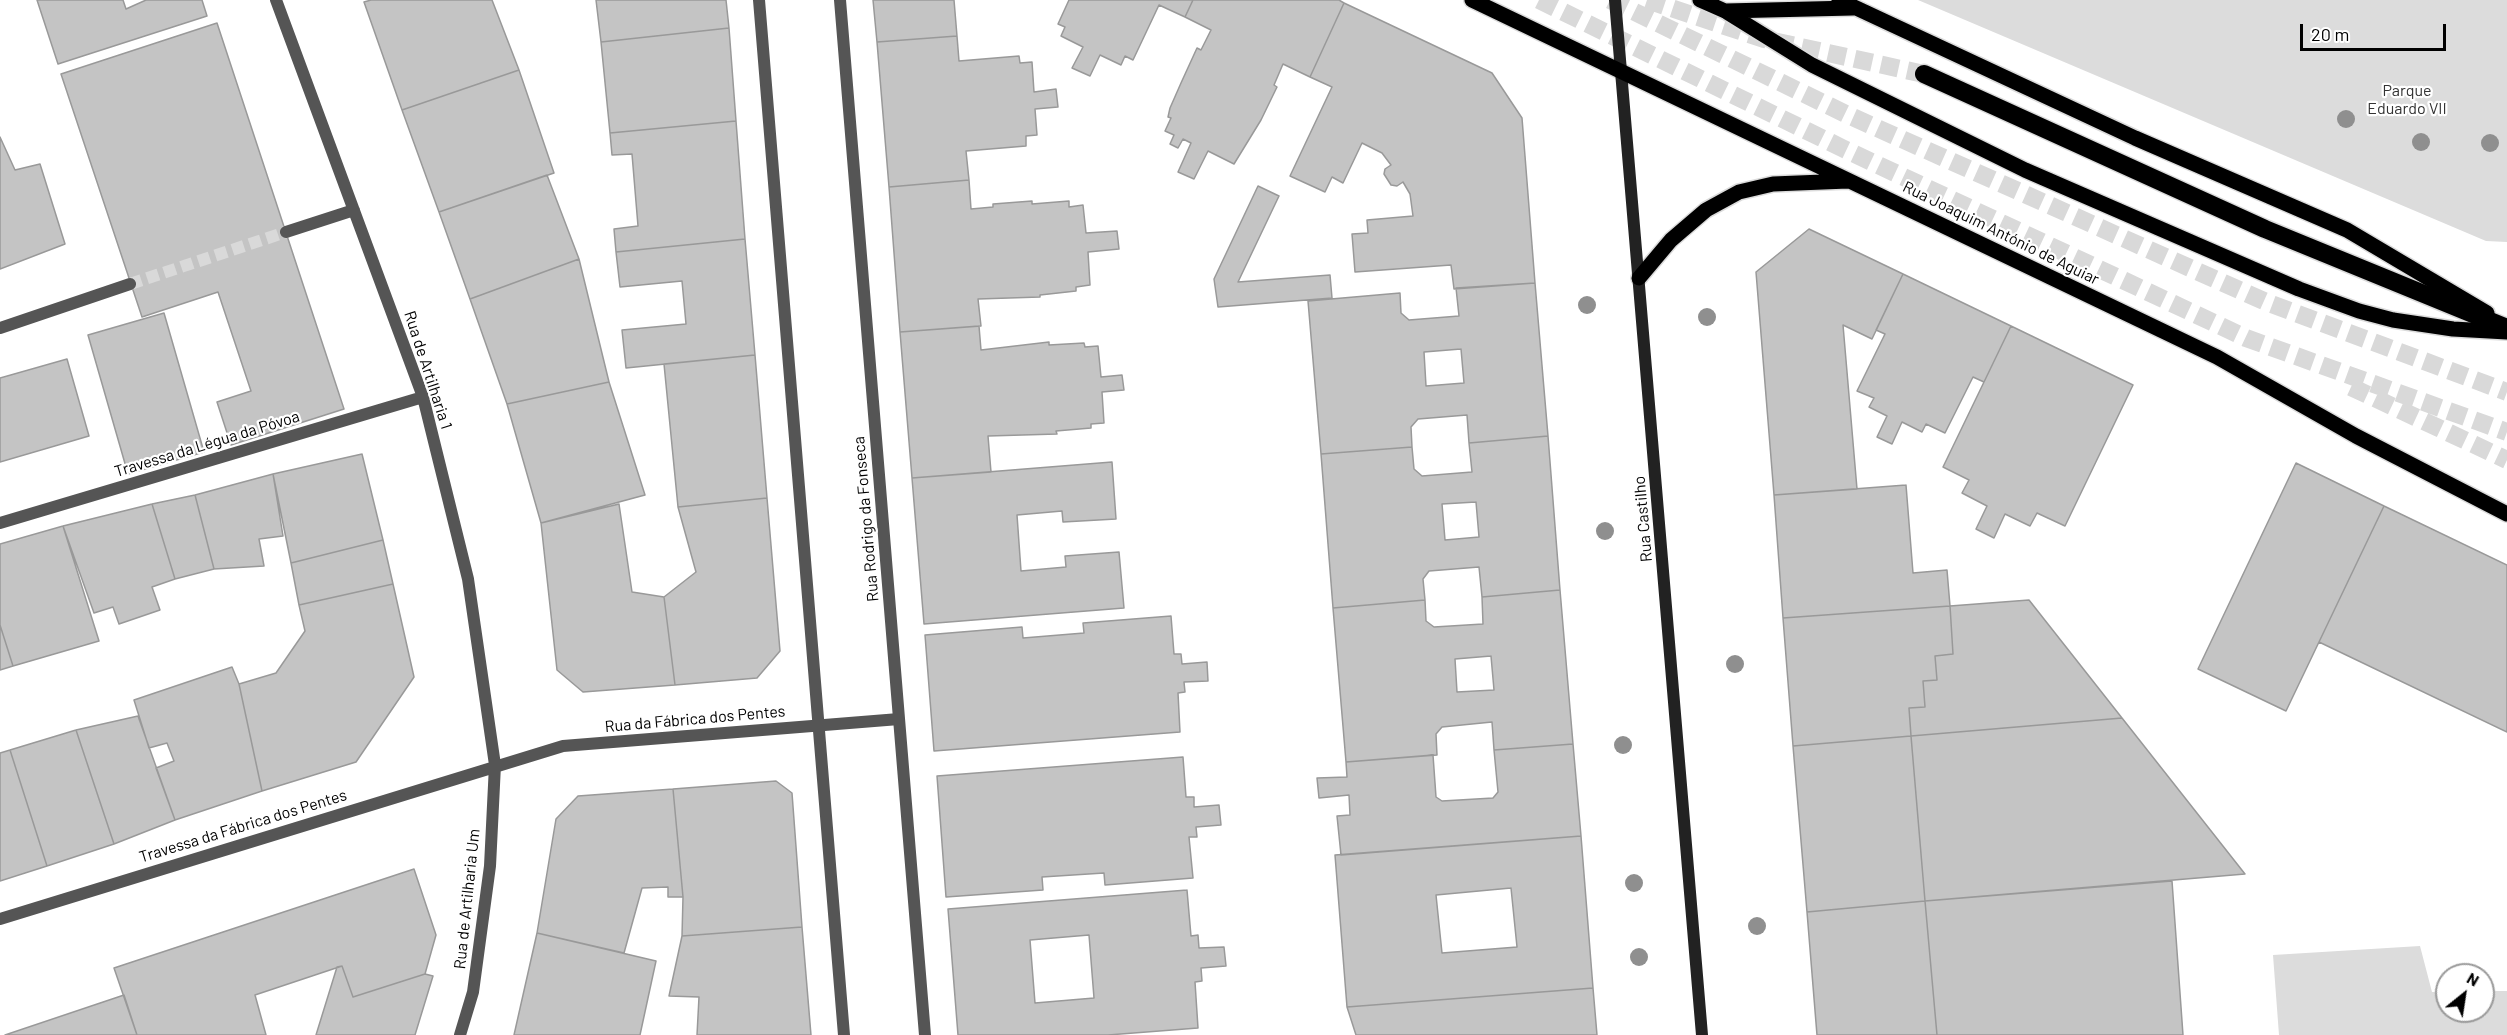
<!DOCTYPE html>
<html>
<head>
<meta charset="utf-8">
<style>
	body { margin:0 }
	#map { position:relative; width:2507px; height:1035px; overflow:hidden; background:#fff; font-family:Barlow,sans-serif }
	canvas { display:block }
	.north { position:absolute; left:2435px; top:963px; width:60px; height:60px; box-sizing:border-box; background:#fff; border:2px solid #999; border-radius:50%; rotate:30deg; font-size:16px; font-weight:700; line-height:24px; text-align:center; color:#000 }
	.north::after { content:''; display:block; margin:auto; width:21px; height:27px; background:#000; clip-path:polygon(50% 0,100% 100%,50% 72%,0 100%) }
	.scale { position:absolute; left:2300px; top:24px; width:146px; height:27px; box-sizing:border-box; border:3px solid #000; border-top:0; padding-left:8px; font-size:18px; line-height:21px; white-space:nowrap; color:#000; -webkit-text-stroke:4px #fff; paint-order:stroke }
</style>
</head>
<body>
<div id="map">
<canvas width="2507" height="1035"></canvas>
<div class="north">N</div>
<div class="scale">20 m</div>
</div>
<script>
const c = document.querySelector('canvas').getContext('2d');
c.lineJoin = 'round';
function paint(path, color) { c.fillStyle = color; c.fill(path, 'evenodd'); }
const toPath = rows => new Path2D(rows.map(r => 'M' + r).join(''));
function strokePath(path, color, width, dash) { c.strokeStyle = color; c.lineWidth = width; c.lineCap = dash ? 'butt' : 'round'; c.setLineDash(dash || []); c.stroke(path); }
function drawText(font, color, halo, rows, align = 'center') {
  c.font = font + ' Barlow,sans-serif'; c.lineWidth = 4.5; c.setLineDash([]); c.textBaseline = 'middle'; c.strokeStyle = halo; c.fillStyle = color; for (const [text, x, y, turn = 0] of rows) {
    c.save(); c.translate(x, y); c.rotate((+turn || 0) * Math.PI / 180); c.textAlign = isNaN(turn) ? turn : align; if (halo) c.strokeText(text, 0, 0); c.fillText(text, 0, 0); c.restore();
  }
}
paint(toPath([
	[1918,0,2507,0,2507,242,2486,241],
	[2420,946,2432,992,2447,992,2447,1011,2483,1011,2483,991,2507,991,2507,1035,2279,1035,2273,955]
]), '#dcdcdc');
const building = toPath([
	[37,0,123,0,126,9,146,0,202,0,207,16,58,64,37,0],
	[371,0,492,0,519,70,402,110,364,2,371,0],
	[596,0,726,0,729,28,601,42,596,0],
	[873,0,954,0,957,36,877,42,873,0],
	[1069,0,1193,0,1185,17,1159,5,1133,60,1125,56,1121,65,1100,55,1090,76,1072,68,1083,47,1061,36,1065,27,1058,24,1069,0],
	[1193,0,1339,0,1344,3,1310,77,1283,64,1274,85,1277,87,1261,120,1234,164,1208,151,1194,179,1178,172,1191,143,1183,139,1178,148,1170,144,1174,135,1165,131,1171,118,1168,117,1170,108,1181,83,1197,48,1201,50,1211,30,1185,17,1193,0],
	[1344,3,1492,73,1522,118,1535,283,1454,289,1451,265,1355,272,1352,234,1368,233,1367,220,1413,216,1410,194,1403,182,1397,186,1391,185,1384,174,1385,169,1391,165,1382,153,1362,143,1343,183,1332,177,1325,192,1290,176,1332,87,1310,77,1344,3],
	[217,23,344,409,231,445,217,402,251,391,218,292,142,317,61,74,217,23],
	[729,28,736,121,610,133,601,42,729,28],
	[957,36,959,61,1019,56,1020,63,1032,62,1034,92,1056,89,1058,107,1035,109,1037,135,1026,136,1026,146,966,151,969,180,889,187,877,42,957,36],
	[519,70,554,173,439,212,402,110,519,70],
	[736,121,745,239,616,252,614,229,638,226,632,154,612,155,610,133,736,121],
	[0,137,15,170,40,164,65,244,0,269,0,137],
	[547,175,579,259,470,299,439,212,547,175],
	[969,180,971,209,993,207,993,204,1032,201,1032,204,1069,201,1069,207,1083,205,1086,233,1117,231,1119,249,1088,252,1090,285,1076,287,1076,291,1040,295,1040,297,978,299,981,326,900,332,889,187,969,180],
	[1258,186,1279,196,1238,282,1330,275,1332,298,1218,307,1214,279,1258,186],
	[1809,229,1903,274,1872,339,1843,325,1857,489,1774,495,1756,272,1809,229],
	[745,239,755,355,626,368,622,330,686,324,682,281,620,287,616,252,745,239],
	[579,259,609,382,507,404,470,299,579,259],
	[1903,274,2011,326,1984,382,1973,377,1945,433,1926,424,1922,432,1902,422,1892,444,1877,437,1887,416,1869,407,1874,398,1857,391,1885,334,1876,330,1903,274],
	[1535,283,1548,436,1469,443,1467,415,1418,419,1411,427,1412,447,1321,454,1308,301,1400,293,1401,313,1409,320,1459,316,1456,288,1535,283],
	[1461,349,1464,383,1426,386,1424,352,1461,349],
	[164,313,204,452,128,474,88,335,164,313],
	[979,326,981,350,1049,342,1049,345,1084,343,1085,347,1098,346,1101,377,1122,375,1124,390,1102,392,1104,423,1091,424,1091,428,1056,431,1057,434,988,436,991,472,912,478,900,332,979,326],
	[2011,326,2133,385,2065,526,2037,513,2030,526,2005,514,1994,538,1976,529,1987,506,1962,493,1969,480,1943,467,2011,326],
	[755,355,767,498,678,507,664,364,755,355],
	[67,359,89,436,0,462,0,378,67,359],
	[609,382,645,495,541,523,507,404,609,382],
	[1548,436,1560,590,1482,597,1479,567,1429,571,1423,579,1425,600,1333,608,1321,454,1412,447,1414,469,1422,476,1472,472,1469,443,1548,436],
	[1476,502,1479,537,1445,540,1442,504,1476,502],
	[362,454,383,540,291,563,273,474,362,454],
	[1112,462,1116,519,1063,522,1062,511,1017,515,1021,571,1066,567,1065,556,1119,552,1124,608,924,624,912,478,1112,462],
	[2296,463,2384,506,2286,711,2198,669,2296,463],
	[273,474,283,536,259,539,264,566,214,569,195,495,273,474],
	[1906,485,1913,573,1947,570,1950,606,1783,618,1774,495,1906,485],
	[195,495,214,569,175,579,152,504,195,495],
	[767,498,780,651,757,678,675,685,664,597,696,572,678,507,767,498],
	[152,504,175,579,152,587,160,610,119,624,113,607,94,613,63,526,152,504],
	[619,504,632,592,664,597,675,685,583,692,557,670,541,523,619,504],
	[2384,506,2507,565,2507,732,2319,642,2384,506],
	[63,526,99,641,13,666,0,625,0,544,63,526],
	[383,540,393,584,299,605,291,563,383,540],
	[393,584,414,677,356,762,262,791,239,684,276,673,305,631,299,605,393,584],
	[1560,590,1573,744,1494,750,1492,722,1442,727,1436,734,1437,755,1346,762,1333,608,1425,600,1426,621,1434,627,1483,624,1482,597,1560,590],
	[1491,656,1494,690,1457,692,1455,659,1491,656],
	[2029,600,2122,718,1911,736,1909,708,1925,707,1923,681,1937,680,1935,656,1953,654,1950,606,2029,600],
	[1950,606,1953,654,1935,656,1937,680,1923,681,1925,707,1909,708,1911,736,1793,746,1783,618,1950,606],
	[1171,616,1174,654,1181,654,1182,664,1207,662,1208,681,1184,682,1185,692,1178,693,1180,732,934,751,925,635,1022,627,1023,638,1084,633,1083,623,1171,616],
	[0,625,13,666,0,670,0,625],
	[232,667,239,684,262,791,175,820,156,768,174,761,167,743,149,748,134,700,232,667],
	[138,716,175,820,114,844,76,730,138,716],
	[2122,718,2245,874,1925,901,1911,736,2122,718],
	[76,730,114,844,47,866,10,750,76,730],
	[1911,736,1925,901,1807,912,1793,746,1911,736],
	[1573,744,1581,836,1341,855,1337,816,1350,815,1349,795,1319,798,1317,778,1347,777,1346,762,1433,755,1436,797,1442,801,1493,798,1498,792,1494,750,1573,744],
	[10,750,47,866,0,881,0,753,10,750],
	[1183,757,1186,797,1194,797,1194,807,1219,805,1221,825,1196,827,1197,837,1189,837,1193,878,1105,885,1104,873,1042,877,1043,890,946,897,937,776,1183,757],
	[776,781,792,793,802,927,682,936,683,897,673,789,776,781],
	[673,789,683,897,668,897,668,887,642,888,624,953,537,933,556,819,578,796,673,789],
	[1581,836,1593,988,1347,1007,1335,855,1581,836],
	[1511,888,1517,947,1442,953,1436,895,1511,888],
	[414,869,436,935,425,974,353,997,342,966,255,995,266,1035,137,1035,114,968,414,869],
	[2172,881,2183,1035,1937,1035,1925,901,2172,881],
	[1187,890,1191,936,1198,935,1199,948,1224,947,1226,966,1201,968,1202,981,1195,982,1198,1028,1108,1035,958,1035,948,909,1187,890],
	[1089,935,1094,998,1035,1003,1030,940,1089,935],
	[1925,901,1937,1035,1817,1035,1807,912,1925,901],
	[802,927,811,1035,697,1035,699,997,669,996,682,936,802,927],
	[537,933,656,961,640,1035,514,1035,537,933],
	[342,966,353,997,425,974,433,976,415,1035,316,1035,337,967,342,966],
	[1593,988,1597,1035,1356,1035,1347,1007,1593,988],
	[124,995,137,1035,5,1035,124,995]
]);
paint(building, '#c4c4c4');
strokePath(building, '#999', 1.5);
strokePath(toPath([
	[130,284,286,232]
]), '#d9d9d9', 12, [12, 6]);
strokePath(toPath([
	[1539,0,1842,148,2246,338,2507,432],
	[1610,0,1848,115,2266,302,2507,392],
	[1647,0,1764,39,1924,74],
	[2351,387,2507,460]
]), '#d9d9d9', 18, [18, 9]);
const primary = toPath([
	[1472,0,2217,357,2356,436,2507,514],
	[1700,0,1725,11,1812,65,2025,170,2299,289,2359,311,2393,320,2453,329,2507,332],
	[1839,0,2135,138,2347,230,2487,313],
	[1725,11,1853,8],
	[1639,278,1671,240,1706,210,1739,192,1773,184,1848,181]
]);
const highway = toPath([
	[1924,74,2265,229,2507,328]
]);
strokePath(primary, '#dbdbdb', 18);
strokePath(highway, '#dbdbdb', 21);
strokePath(toPath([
	[276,0,423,397,468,579,495,765,490,866,473,992,460,1035],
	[759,0,844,1035],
	[840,0,925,1035],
	[286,232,354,210],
	[0,328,130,284],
	[0,523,423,397],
	[0,919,563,746,899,719]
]), '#555', 12);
strokePath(toPath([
	[1615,0,1702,1035]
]), '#222', 12);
strokePath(primary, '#000', 15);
strokePath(highway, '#000', 18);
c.fillStyle = '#8f8f8f';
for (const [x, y] of [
	[2346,119],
	[2421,142],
	[2490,143],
	[1587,305],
	[1707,317],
	[1605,531],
	[1735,664],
	[1623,745],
	[1634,883],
	[1757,926],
	[1639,957]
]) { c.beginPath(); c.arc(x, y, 9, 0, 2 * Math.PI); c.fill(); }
drawText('16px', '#333', '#fff', [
	["Parque",2407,91],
	["Eduardo VII",2407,109]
]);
drawText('16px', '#000', '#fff', [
	["Rua Joaquim António de Aguiar",2001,233,26],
	["Rua de Artilharia 1",428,370,72],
	["Travessa da Légua da Póvoa",207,444,-17],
	["Rua Rodrigo da Fonseca",866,519,-95],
	["Rua Castilho",1643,519,-95],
	["Rua da Fábrica dos Pentes",695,719,-5],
	["Travessa da Fábrica dos Pentes",243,826,-17],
	["Rua de Artilharia Um",467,899,-84]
]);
</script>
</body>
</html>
